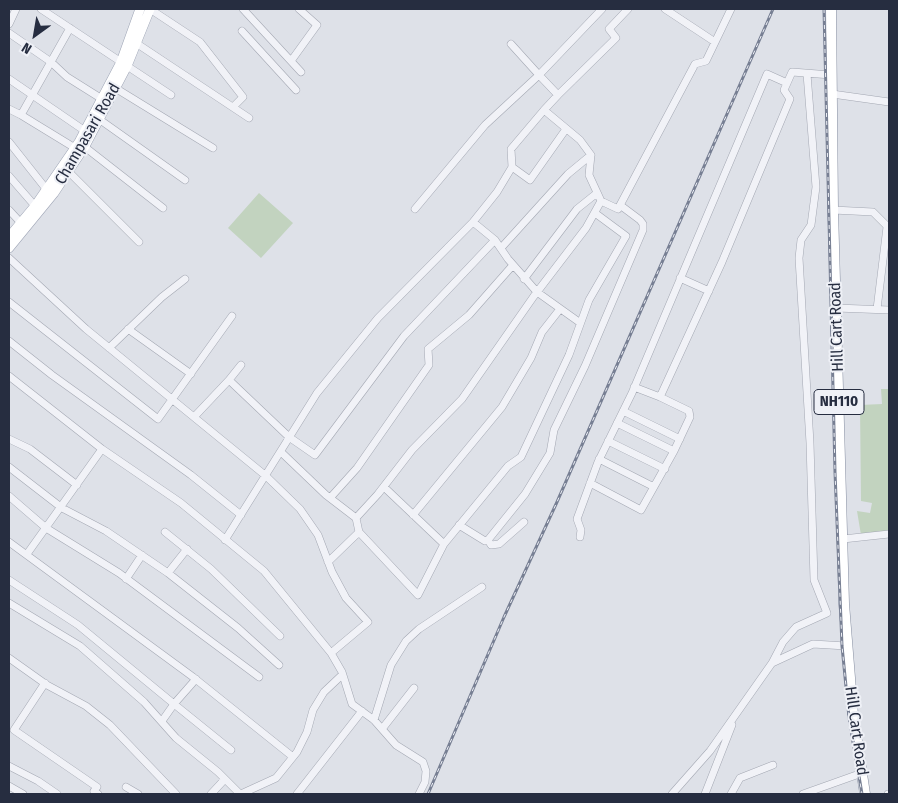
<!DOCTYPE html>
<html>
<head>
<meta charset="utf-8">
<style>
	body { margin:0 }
	#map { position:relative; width:898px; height:803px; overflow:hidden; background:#dee1e8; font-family:"Fira Sans Condensed",sans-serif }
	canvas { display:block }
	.frame { position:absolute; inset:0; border:10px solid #262d40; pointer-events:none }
	.north { position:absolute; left:10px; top:10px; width:50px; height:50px; -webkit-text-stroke:4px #eef0f6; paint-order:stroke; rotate:212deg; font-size:14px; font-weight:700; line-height:20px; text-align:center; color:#262d40 }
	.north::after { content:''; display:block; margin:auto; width:18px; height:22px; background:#262d40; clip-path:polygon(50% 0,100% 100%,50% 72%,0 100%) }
</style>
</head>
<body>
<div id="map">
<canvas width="898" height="803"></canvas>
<div class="frame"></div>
<div class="north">N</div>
</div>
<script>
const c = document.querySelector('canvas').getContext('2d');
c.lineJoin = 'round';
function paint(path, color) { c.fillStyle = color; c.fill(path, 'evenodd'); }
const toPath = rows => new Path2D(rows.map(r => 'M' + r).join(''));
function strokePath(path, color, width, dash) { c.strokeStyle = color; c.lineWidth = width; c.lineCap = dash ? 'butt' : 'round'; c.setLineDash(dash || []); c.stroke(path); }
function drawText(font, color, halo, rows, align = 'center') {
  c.font = font + ' "Fira Sans Condensed",sans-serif'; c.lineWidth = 4; c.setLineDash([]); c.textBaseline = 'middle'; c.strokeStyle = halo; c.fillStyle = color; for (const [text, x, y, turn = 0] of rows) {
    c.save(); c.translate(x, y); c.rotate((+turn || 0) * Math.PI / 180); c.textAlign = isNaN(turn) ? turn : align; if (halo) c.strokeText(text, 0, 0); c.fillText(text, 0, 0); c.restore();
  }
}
paint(toPath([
	[259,193,293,223,261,258,228,228],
	[881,389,889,389,889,532,861,535,857,511,870,513,872,503,861,501,860,405,882,404]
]), '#c2d3bf');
const minor = toPath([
	[41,9,171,95],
	[150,9,200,42,243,97,233,107],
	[243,9,301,72],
	[602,9,539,75,558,95,544,110,580,140,591,155,589,175,601,201,618,209,695,64,706,61,731,9],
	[665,9,715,42],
	[9,24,16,9],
	[242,31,296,90],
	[9,33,51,62,67,77,102,99],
	[133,41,249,118],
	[291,61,317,25,299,9],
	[9,79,85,131],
	[112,86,213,148],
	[832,94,889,102],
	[558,95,616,38,609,29,628,9],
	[9,109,21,115,70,28],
	[21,115,75,148],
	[96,117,185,180],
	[9,142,47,190],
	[81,144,163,208],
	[512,167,530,180,566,129],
	[65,168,139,242],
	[9,176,35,206],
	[415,209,485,125,539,75,511,44],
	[9,210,21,223],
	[833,210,873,212,889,228],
	[473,222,495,240,508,259,537,292,579,322],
	[501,248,568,174,591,155],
	[9,258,86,329,266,476,300,509,318,535,332,572,346,598,368,622,331,653],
	[680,278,709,291],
	[524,279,577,209,597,193],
	[9,302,158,419,232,316],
	[836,308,889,310],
	[877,309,887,227],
	[128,329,191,374],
	[9,341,52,375,191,475,241,515],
	[109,348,162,297,185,279],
	[9,376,102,449,181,503,264,571,331,653,342,672,352,704,374,720,396,745,423,762,426,771,425,782,419,794],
	[229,380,241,365],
	[634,387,660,397],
	[623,411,680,439],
	[194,417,229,380,289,437,315,455,404,336,495,240],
	[617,423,674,451],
	[9,439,30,449,77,485],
	[608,441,665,469],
	[281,452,326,495,356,518,378,494,412,450,462,399,534,296,586,228,601,201],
	[599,459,654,487],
	[9,467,62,508,106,531,168,573,238,628,279,665],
	[590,483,641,510,674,451,690,417,689,411,660,397,722,262,790,99,784,90,792,72,831,75],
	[384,487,444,544],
	[9,496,46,528,119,573,259,677],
	[330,498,357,468,429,365,428,349,469,315,513,265],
	[413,515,502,407,531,358,542,332,560,309],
	[356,518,359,532,418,595,444,544,508,466,521,457,569,355,589,300,626,236,595,213],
	[459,525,485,541,488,540,525,494,550,453,554,430,585,366,643,230,643,224,640,220,620,205],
	[165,532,211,569,280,636],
	[580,537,581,530,577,519,598,462,632,393,767,74,787,83],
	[843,539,889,534],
	[225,540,317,393,378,318,473,222,497,192,512,167,511,149,544,110],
	[488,540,491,545,499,544,524,522],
	[9,542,193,677,293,757],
	[27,554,102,449],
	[328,562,359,532],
	[168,573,187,549],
	[126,579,142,555],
	[9,580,78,625,174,704,196,679],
	[9,603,80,646,144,702,176,738,218,772,240,794],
	[9,658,47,685,86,706,110,725,176,794],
	[772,663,783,642,796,627,827,613,814,580,810,443,799,258,801,240,811,225,816,187,807,74],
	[45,683,14,730,97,787,94,791,98,794],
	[374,720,391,665,406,641,419,629,482,587],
	[162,721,174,704,231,750],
	[382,729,414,688],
	[9,766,38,781,57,794],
	[9,786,23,794],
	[126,787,138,794],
	[211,794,225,779],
	[241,794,276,778,297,752,307,732,313,710,324,692,342,675],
	[297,794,362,711],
	[672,794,710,751,772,663,813,644,846,646],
	[705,794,732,725],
	[731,794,740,778,773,765],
	[803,794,862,773],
	[888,794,889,794]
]);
const major = toPath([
	[9,237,35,206,79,142,121,62,140,9],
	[9,248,54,193,85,146,127,66,150,9]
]);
const highway = toPath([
	[831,9,833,210,844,604,853,715,865,794]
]);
strokePath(minor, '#a3a7b2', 8);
strokePath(major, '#9da4b5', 10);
strokePath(highway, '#858da0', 11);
strokePath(minor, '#f1f2f7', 7);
strokePath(major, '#fff', 9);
strokePath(highway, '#fff', 10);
const rail = toPath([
	[824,9,835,472,842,646,849,717,862,794],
	[428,794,504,617,557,502,773,9]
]);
strokePath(rail, '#777f93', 3);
strokePath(rail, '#eef0f6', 1, [4]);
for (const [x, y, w] of [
	[839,402,50]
]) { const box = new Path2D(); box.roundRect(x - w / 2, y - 12.5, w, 25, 4); c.fillStyle = '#eef0f6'; c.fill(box); strokePath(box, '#262d40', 1); }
drawText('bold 15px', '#262d40', null, [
	["NH110",839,402]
]);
drawText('16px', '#262d40', '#eef0f6', [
	["Champasari Road",88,134,-60],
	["Hill Cart Road",837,327,-92],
	["Hill Cart Road",856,731,82]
]);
</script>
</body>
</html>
